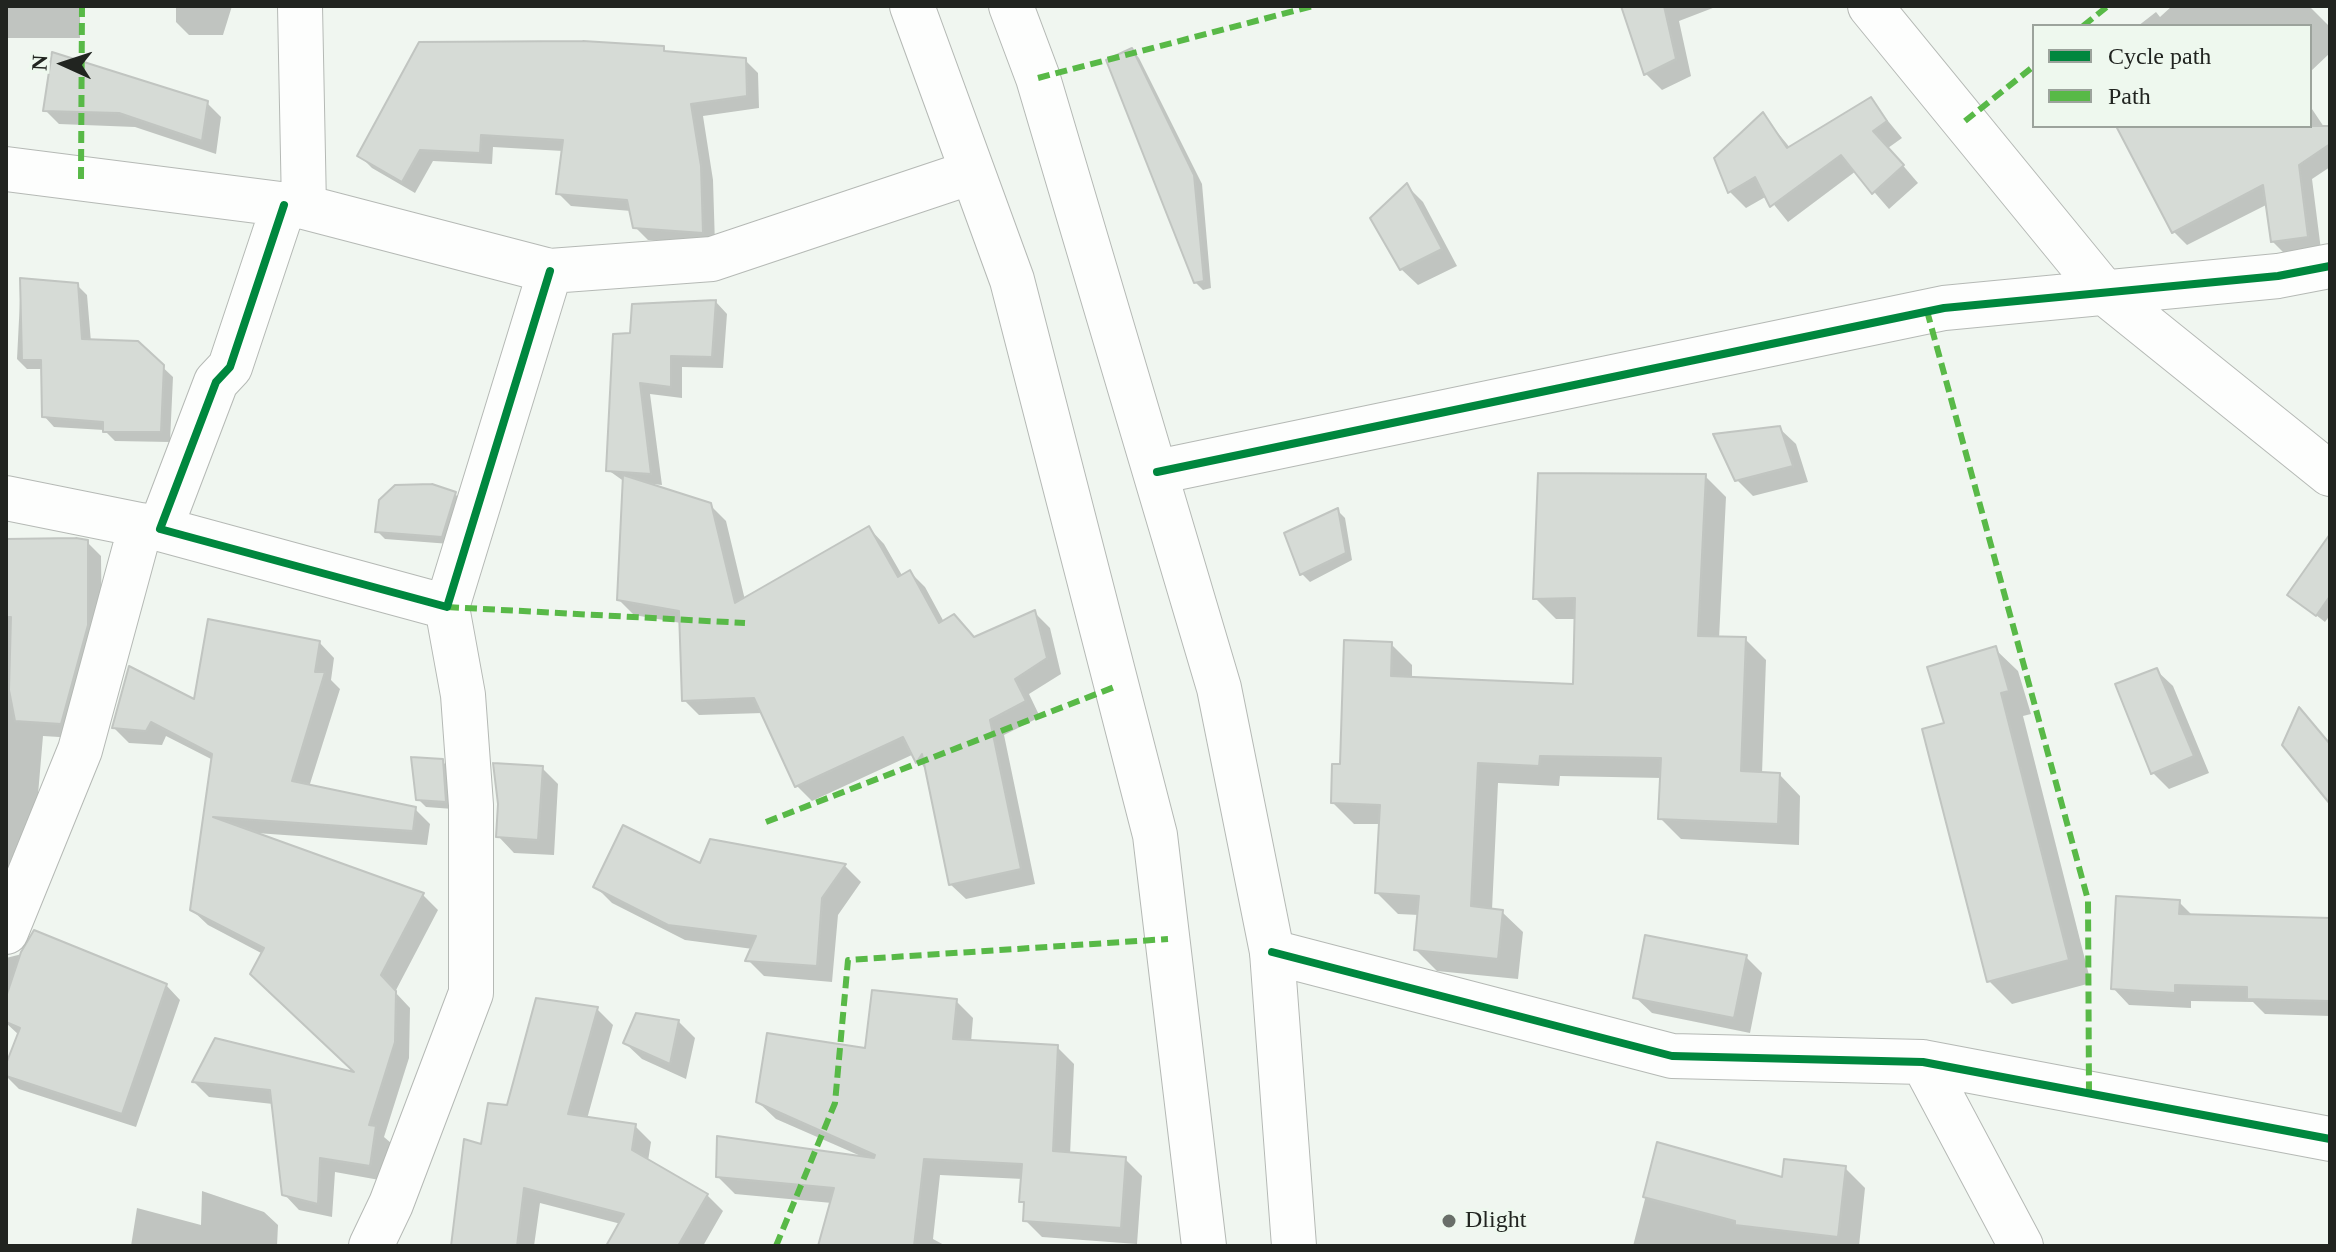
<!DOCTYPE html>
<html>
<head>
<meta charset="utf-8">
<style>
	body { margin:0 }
	#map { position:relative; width:2336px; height:1252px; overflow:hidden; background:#f0f6f0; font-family:"Times New Roman",serif }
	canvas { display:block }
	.frame { position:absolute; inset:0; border:8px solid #212420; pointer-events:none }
	.legend { position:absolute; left:2032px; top:24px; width:280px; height:104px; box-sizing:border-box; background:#eef8ee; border:2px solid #9ca39c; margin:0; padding:10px 14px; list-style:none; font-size:24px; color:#212420 }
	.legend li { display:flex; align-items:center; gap:16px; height:40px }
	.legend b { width:40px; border:2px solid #9ca39c }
	.north { position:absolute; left:24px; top:24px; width:80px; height:80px; -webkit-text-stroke:6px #eef8ee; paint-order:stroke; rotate:273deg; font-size:22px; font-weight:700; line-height:32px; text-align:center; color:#212420 }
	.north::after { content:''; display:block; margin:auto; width:28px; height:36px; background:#212420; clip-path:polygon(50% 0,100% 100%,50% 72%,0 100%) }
</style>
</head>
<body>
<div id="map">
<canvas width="2336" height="1252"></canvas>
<div class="frame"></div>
<ul class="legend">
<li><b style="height:10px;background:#00873e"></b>Cycle path</li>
<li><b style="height:10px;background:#58b947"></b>Path</li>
</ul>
<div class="north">N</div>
</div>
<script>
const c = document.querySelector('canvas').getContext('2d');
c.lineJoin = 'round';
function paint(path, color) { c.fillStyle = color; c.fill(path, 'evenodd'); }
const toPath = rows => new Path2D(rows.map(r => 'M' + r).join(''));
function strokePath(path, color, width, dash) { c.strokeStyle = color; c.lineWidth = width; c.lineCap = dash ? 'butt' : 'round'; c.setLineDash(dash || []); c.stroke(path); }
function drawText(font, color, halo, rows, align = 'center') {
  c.font = font + ' "Times New Roman",serif'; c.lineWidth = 6; c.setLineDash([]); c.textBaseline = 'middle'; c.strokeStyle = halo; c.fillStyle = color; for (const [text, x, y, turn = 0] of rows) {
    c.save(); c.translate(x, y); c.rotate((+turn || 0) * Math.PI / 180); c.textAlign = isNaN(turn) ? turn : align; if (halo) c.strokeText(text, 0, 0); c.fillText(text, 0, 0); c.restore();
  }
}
paint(toPath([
	[6,6,80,6,80,38,6,38],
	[176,6,232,6,223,35,189,35,176,22],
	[1623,6,1718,6,1679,21,1691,76,1662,90,1646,74],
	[2172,6,2309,6,2330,27,2330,53,2310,72,2310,26,2138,26,2156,12,2160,17],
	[663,48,668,53,745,60,758,73,759,108,703,116,713,180,715,245,648,240,635,227,631,211,571,206,558,193,563,151,493,147,492,164,433,161,415,193,372,168,359,155],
	[1132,50,1139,58,1202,184,1211,288,1203,290,1195,282],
	[1870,99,1902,138,1888,148,1918,183,1889,209,1856,171,1788,222,1767,196,1746,208,1730,192,1763,115,1791,149],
	[207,103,221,117,216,154,135,127,59,124,45,110],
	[2310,106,2330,136,2330,167,2312,179,2321,250,2286,255,2272,241,2268,204,2187,245,2173,231,2145,126,2310,126],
	[1407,186,1423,202,1457,266,1418,285,1401,269],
	[21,280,77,285,87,295,91,342,137,343,173,377,170,442,115,441,104,430,54,427,44,416,43,369,27,369,17,359],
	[716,302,727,314,723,368,682,367,682,398,650,394,662,485,652,484,710,505,726,521,745,600,869,528,884,544,903,577,910,572,925,587,944,622,975,639,1035,613,1050,628,1061,674,1029,694,1040,717,1004,735,1035,884,966,899,950,884,927,771,914,754,812,801,797,786,763,713,699,715,684,700,681,623,634,615,619,600,625,482,608,470,632,335],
	[1779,428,1796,444,1808,482,1753,496,1736,479],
	[1705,476,1726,497,1719,639,1745,639,1766,660,1762,774,1780,775,1800,796,1799,845,1681,839,1660,818,1662,778,1560,776,1559,786,1498,783,1492,910,1502,912,1523,932,1518,979,1437,971,1416,950,1419,915,1398,914,1377,893,1381,824,1354,824,1333,803,1342,766,1391,644,1412,665,1412,679,1575,686,1576,619,1556,619,1535,598],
	[455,494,463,502,450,544,385,539,377,531],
	[1337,510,1345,518,1352,560,1310,582,1302,574],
	[6,541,87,542,101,556,102,640,75,738,43,736,36,818,6,880],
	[2330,562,2330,615,2325,622,2289,594],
	[319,642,334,658,331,680,340,689,309,787,415,809,430,824,427,845,256,833,423,895,438,910,395,992,410,1008,409,1058,384,1137,391,1143,385,1181,335,1172,332,1217,299,1210,284,1194,273,1104,209,1097,194,1082,359,1075,263,954,208,925,192,910,213,760,166,736,162,745,129,743,114,728,195,702],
	[1995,649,2018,671,2031,714,2023,716,2091,983,2012,1004,1989,981,1947,725],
	[2156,670,2173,686,2209,773,2169,789,2153,773],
	[442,761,450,769,453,809,426,807,418,799],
	[542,768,558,784,554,855,514,853,498,836],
	[711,842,845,866,861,882,838,915,832,982,764,976,748,960,753,949,685,940,612,903,595,886,701,866],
	[2179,902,2194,917,2330,920,2330,1016,2265,1014,2253,1002,2191,1001,2191,1008,2129,1005,2113,988],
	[22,954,166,985,180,1000,136,1127,19,1089,6,1076,19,1035,6,1023,10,994,6,993,6,958],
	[1746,957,1762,973,1750,1033,1652,1013,1635,997],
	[956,1001,973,1018,971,1042,1057,1047,1074,1064,1070,1155,1125,1159,1142,1176,1137,1244,1042,1237,1025,1220,1026,1206,1021,1201,1023,1179,940,1175,933,1239,946,1246,820,1246,832,1203,735,1194,718,1177,863,1157,776,1119,758,1102,867,1050],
	[597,1009,613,1025,587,1119,635,1126,651,1142,648,1161,707,1195,723,1211,703,1246,623,1246,621,1224,540,1203,534,1246,453,1246,483,1146,509,1108],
	[678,1021,695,1038,686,1079,642,1059,625,1043],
	[1659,1144,1784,1180,1845,1168,1865,1188,1859,1246,1633,1246],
	[202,1191,264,1212,278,1225,277,1246,131,1246,137,1208,201,1225]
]), '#0003');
const building = toPath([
	[1621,6,1664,6,1676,59,1644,75,1621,6],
	[583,41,664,46,664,51,746,58,747,96,691,104,701,166,703,233,633,228,627,200,556,194,563,140,481,135,480,153,420,150,402,182,357,156,419,42,583,41],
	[1132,48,1194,175,1204,281,1194,283,1106,60,1132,48],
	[52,52,208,101,202,141,119,113,43,111,52,52],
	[1871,97,1887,121,1873,131,1904,165,1872,194,1841,155,1770,207,1755,177,1728,193,1714,158,1763,112,1787,148,1871,97],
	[2116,126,2330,126,2330,144,2299,165,2308,237,2271,242,2263,185,2172,233,2116,126],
	[1407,183,1442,249,1400,270,1370,218,1407,183],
	[20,278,78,283,82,339,138,341,164,365,161,432,103,432,103,422,42,417,41,360,22,360,20,278],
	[716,300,712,357,671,356,671,387,640,383,651,474,606,471,613,334,630,333,632,304,716,300],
	[1780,426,1793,466,1735,481,1713,434,1780,426],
	[1538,473,1706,474,1698,636,1746,637,1741,771,1780,773,1778,824,1658,819,1661,758,1540,756,1539,766,1478,763,1471,906,1503,910,1498,959,1414,950,1419,896,1375,893,1380,805,1331,803,1332,764,1340,764,1344,640,1392,642,1391,676,1573,684,1575,598,1533,599,1538,473],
	[623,475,711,503,735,603,869,526,898,577,910,570,939,623,954,614,974,637,1035,610,1047,658,1015,679,1026,701,990,720,1021,869,949,885,922,754,916,763,903,737,795,787,754,698,682,701,679,611,617,600,623,475],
	[432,484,456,492,442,537,375,532,379,500,395,485,432,484],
	[1338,508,1346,553,1300,575,1284,533,1338,508],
	[2330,534,2330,596,2316,616,2287,595,2330,534],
	[76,538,88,540,88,625,61,724,15,721,9,690,11,617,6,617,6,539,76,538],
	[208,619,320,641,315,672,325,672,292,781,416,807,413,831,213,817,424,893,381,975,396,991,395,1042,369,1125,376,1126,370,1166,320,1158,318,1204,282,1195,270,1090,192,1082,215,1038,354,1072,250,974,264,948,190,910,212,754,151,722,146,731,112,728,129,666,194,699,208,619],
	[1996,646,2009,691,2001,693,2069,960,1987,982,1922,729,1944,723,1927,667,1996,646],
	[2157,668,2194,756,2151,774,2115,684,2157,668],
	[2299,707,2330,744,2330,804,2282,745,2299,707],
	[411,757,443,759,446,802,416,800,411,757],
	[493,763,543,766,538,840,496,837,498,804,493,763],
	[623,825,700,863,710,839,846,864,822,898,817,966,745,961,756,936,668,925,593,887,623,825],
	[2116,896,2180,900,2179,914,2330,918,2330,1001,2247,999,2247,987,2175,985,2175,993,2111,989,2116,896],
	[34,930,167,984,122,1114,6,1076,6,1064,20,1028,6,1022,6,997,21,952,34,930],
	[1645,935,1747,955,1734,1018,1633,998,1645,935],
	[872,990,957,999,953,1039,1058,1045,1053,1151,1126,1157,1121,1228,1023,1221,1024,1202,1019,1202,1022,1164,924,1159,914,1246,818,1246,834,1188,716,1177,717,1136,874,1158,875,1155,756,1102,767,1033,865,1048,872,990],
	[536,998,598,1007,568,1114,636,1124,632,1150,708,1194,678,1246,606,1246,624,1214,524,1188,517,1246,451,1246,464,1139,481,1144,488,1103,507,1105,536,998],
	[636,1013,679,1020,670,1064,623,1043,636,1013],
	[1657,1142,1782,1177,1784,1159,1846,1166,1838,1237,1735,1225,1735,1221,1643,1197,1657,1142]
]);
paint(building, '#d6dbd6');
strokePath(building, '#c1c5c1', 2);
const minor = toPath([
	[300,6,304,207,550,271,712,259,972,172],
	[1870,6,2104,292,2330,474],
	[6,169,304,207],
	[284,205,230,367,216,382,160,529,447,607,550,271],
	[1157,472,1944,308,2278,276,2330,266],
	[6,498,160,529],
	[6,932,80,750,141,525],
	[1272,952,1672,1056,1923,1062,2330,1139],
	[1923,1062,2021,1246],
	[371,1246,391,1204,471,993,471,805,463,695,447,607]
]);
const trunk = toPath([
	[912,6,1012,280,1155,835,1204,1246],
	[1011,6,1038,78,1219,688,1272,952,1294,1246]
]);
strokePath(minor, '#b5b9b5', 46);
strokePath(trunk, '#b5b9b5', 46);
strokePath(minor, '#fdfefd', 44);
strokePath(trunk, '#fdfefd', 44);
strokePath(toPath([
	[2083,26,2108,6],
	[1038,78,1313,6],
	[1965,121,2034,66],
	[81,179,82,6],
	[1927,311,2088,900,2089,1094],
	[447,607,745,623],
	[766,822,1117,686],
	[776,1246,835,1103,848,960,1168,939]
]), '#58b947', 6, [12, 6]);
strokePath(toPath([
	[284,205,230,367,216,382,160,529,447,607,550,271],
	[1157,472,1944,308,2278,276,2330,266],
	[1272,952,1672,1056,1923,1062,2330,1139]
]), '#00873e', 8);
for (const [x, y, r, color] of [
	[1449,1221,8,"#696e69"]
]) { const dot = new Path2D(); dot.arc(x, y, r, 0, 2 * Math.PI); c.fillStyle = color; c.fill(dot); strokePath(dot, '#eef8ee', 3); }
drawText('24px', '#212420', '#eef8ee', [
	["Dlight",1465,1221]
], 'left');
</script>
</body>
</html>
